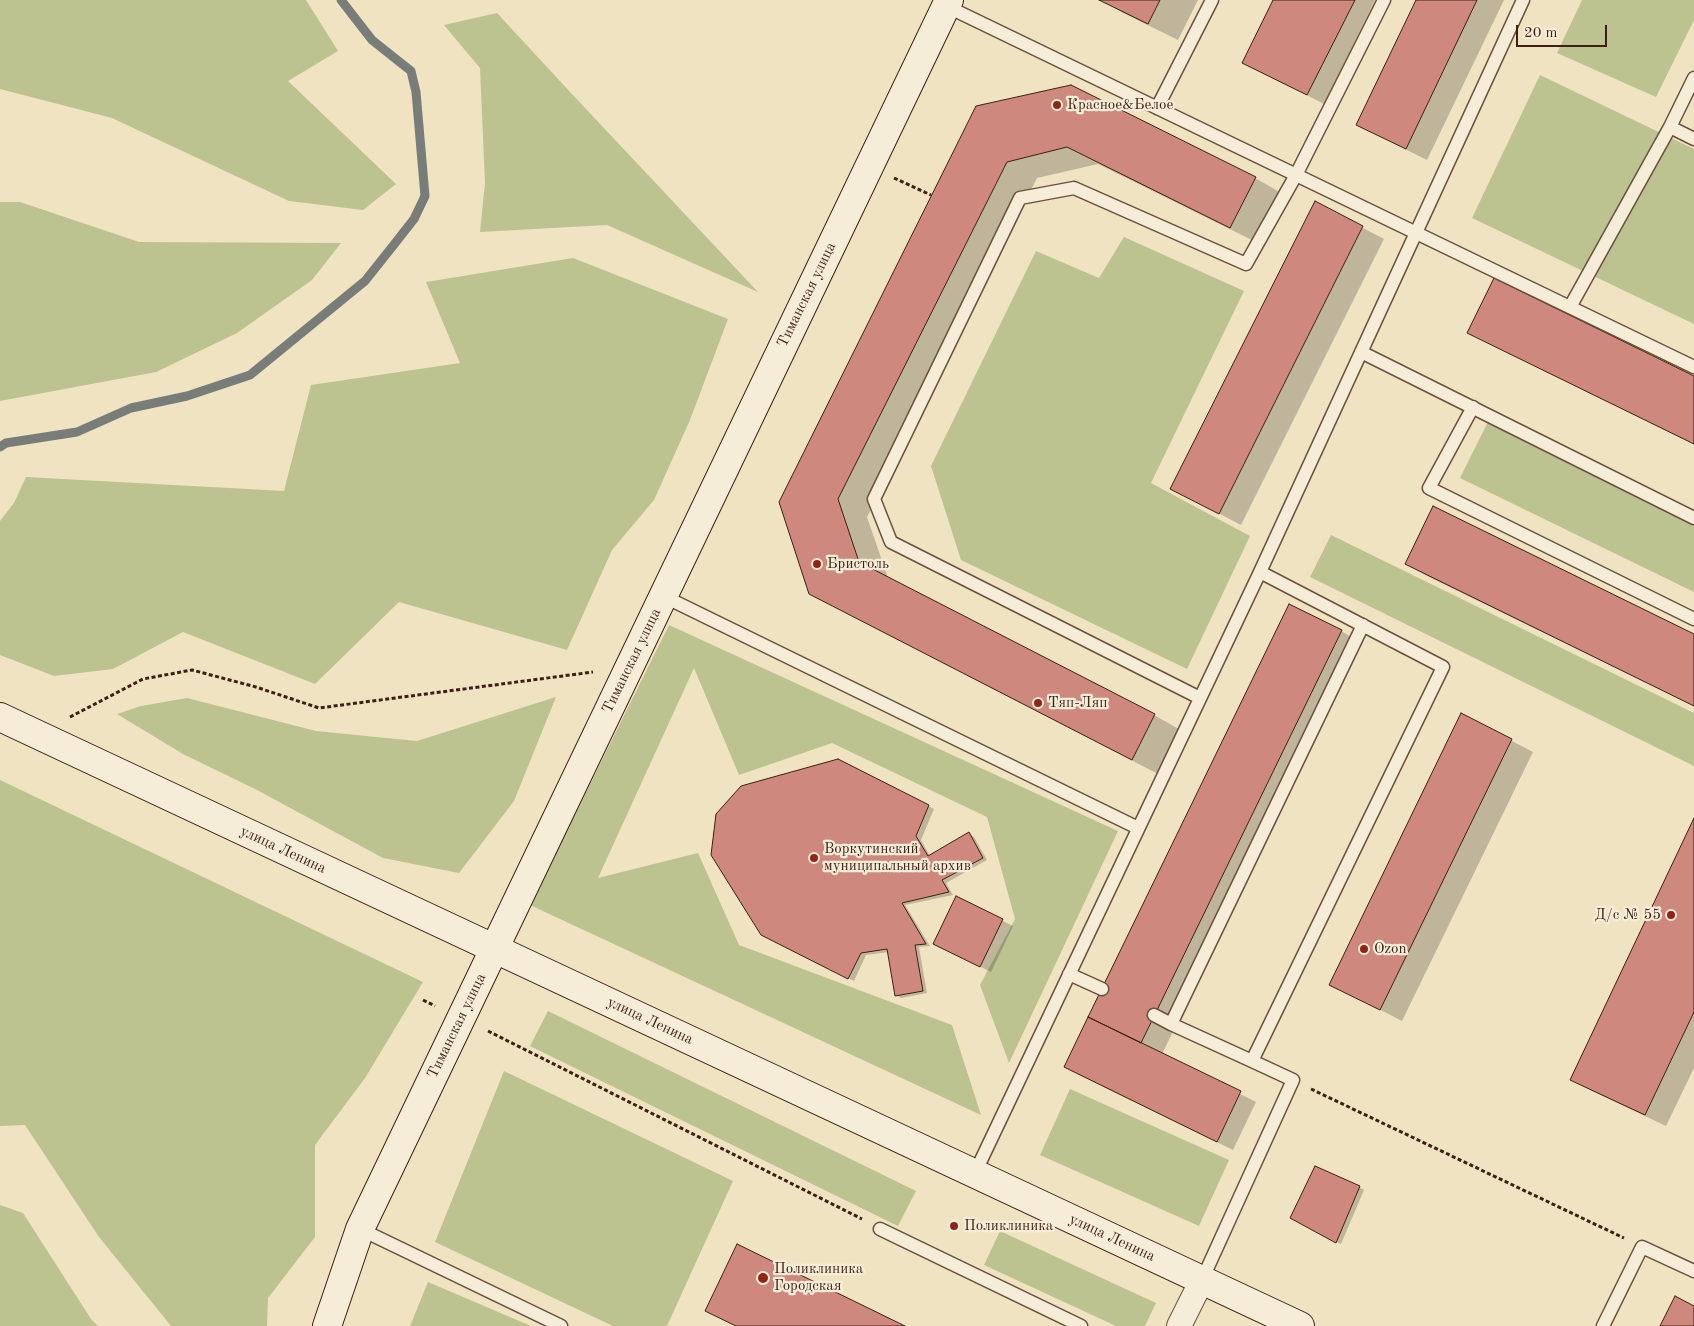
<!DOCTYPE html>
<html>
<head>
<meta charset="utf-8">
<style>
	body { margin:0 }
	#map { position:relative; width:1694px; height:1326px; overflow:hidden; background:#efe3c1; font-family:"Old Standard TT",serif }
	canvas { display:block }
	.scale { position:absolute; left:1516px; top:25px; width:91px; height:22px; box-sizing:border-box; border:2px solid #3e1f12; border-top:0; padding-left:6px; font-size:15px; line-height:18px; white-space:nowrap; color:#3e1f12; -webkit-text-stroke:4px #f5edd7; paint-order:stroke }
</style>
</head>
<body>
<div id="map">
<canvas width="1694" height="1326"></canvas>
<div class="scale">20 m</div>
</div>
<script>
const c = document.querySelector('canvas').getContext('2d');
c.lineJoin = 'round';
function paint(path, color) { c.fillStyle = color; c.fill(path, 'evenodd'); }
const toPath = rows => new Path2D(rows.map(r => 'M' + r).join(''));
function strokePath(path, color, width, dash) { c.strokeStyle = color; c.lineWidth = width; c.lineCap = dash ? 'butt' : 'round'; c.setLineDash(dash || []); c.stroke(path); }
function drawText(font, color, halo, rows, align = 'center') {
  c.font = font + ' "Old Standard TT",serif'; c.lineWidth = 4.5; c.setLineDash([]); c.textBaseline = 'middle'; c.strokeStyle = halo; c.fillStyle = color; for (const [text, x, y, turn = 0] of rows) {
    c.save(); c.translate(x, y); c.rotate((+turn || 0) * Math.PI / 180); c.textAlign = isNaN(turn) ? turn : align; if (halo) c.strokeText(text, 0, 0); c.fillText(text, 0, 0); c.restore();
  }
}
paint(toPath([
	[0,0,306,0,338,51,288,81,396,184,363,210,289,201,112,118,0,89],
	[1582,0,1694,0,1694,20,1656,97,1557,53],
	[497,13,571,93,758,292,607,225,480,232,485,183,480,68,444,25],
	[1540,75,1694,149,1694,324,1472,218],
	[0,202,20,202,139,242,341,243,312,280,237,333,156,372,0,401],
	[1124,237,1244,291,1151,483,1250,536,1187,669,961,560,931,466,1036,251,1099,278],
	[573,258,728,319,690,420,654,500,612,550,567,650,399,602,315,684,183,632,113,669,54,676,0,655,0,521,14,503,26,477,284,491,311,385,460,363,426,282],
	[1489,420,1694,521,1694,592,1460,478],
	[1331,535,1694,713,1694,766,1310,577],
	[669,625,1118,831,1009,1063,980,985,1015,919,987,817,832,743,739,775,694,668,598,878,698,853,739,945,952,1025,981,1115,530,905],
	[556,697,514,801,459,873,383,858,257,790,183,754,117,714,141,706,187,698,316,731,417,741],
	[0,780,423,982,365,1078,315,1145,315,1237,268,1298,267,1326,171,1326,99,1237,25,1125,0,1126],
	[548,1011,916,1191,898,1226,530,1046],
	[504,1071,733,1181,667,1326,613,1326,435,1242],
	[1070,1089,1229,1160,1199,1226,1040,1155],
	[0,1205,23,1213,91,1319,98,1326,0,1326],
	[1000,1231,1156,1303,1145,1326,1116,1326,984,1265],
	[428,1282,531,1326,410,1326]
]), '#bcc390');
paint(toPath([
	[1101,0,1198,0,1178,40,1123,13],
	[1275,0,1375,0,1324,104,1244,63],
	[1418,0,1504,0,1427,160,1379,136,1358,124],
	[977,107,1255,178,1285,195,1260,244,1098,164,1037,178,867,517,888,578,1154,715,1184,732,1162,776,841,610,780,503],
	[1315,203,1384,239,1241,525,1172,489],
	[1469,332,1694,378,1694,444,1490,344],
	[1406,564,1694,635,1694,706,1427,576],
	[1341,631,1362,643,1162,1054,1256,1102,1233,1150,1081,1076,1065,1067],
	[1462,715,1533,752,1402,1021,1330,984],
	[838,761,934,809,921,840,930,856,969,834,974,837,987,860,946,883,953,895,905,905,930,946,919,947,927,993,901,998,896,995,889,952,866,955,854,981,767,937],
	[1694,821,1694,1068,1666,1126,1592,1091,1571,1079],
	[957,898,1013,926,991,972,945,949],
	[1359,1187,1364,1190,1341,1244,1291,1218]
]), '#0003');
strokePath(toPath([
	[0,447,6,443,77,432,131,408,187,396,250,375,365,281,396,242,414,219,425,196,416,92,411,71,372,40,341,0]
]), '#797d7a', 9);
const building = toPath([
	[1099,0,1160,0,1148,24,1099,0],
	[1273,0,1355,0,1307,95,1242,63,1273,0],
	[1416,0,1477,0,1406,149,1356,125,1416,0],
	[1071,85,1256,177,1230,228,1067,147,1007,162,838,499,859,562,1155,714,1132,760,809,594,779,502,976,106,1071,85],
	[1315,201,1363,226,1219,514,1170,489,1315,201],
	[1494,278,1694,376,1694,444,1467,333,1494,278],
	[1433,506,1694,634,1694,706,1405,564,1433,506],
	[1289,604,1342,630,1141,1043,1088,1017,1289,604],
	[1461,713,1512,739,1380,1010,1329,985,1461,713],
	[838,759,929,805,916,836,928,856,969,832,983,858,942,880,949,892,902,903,926,944,915,945,923,991,895,996,887,949,861,953,848,979,761,935,711,855,716,814,741,786,838,759],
	[1694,818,1694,1012,1645,1115,1570,1080,1694,818],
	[956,896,1003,919,980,967,933,944,956,896],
	[1088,1017,1241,1091,1217,1142,1064,1067,1088,1017],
	[1315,1166,1360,1186,1336,1243,1290,1218,1315,1166],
	[737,1244,905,1326,736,1326,705,1311,737,1244],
	[1675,1296,1694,1306,1694,1326,1660,1326,1675,1296]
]);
paint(building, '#ce887e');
strokePath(building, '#3e1f12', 1);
const lane = toPath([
	[946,6,1694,367],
	[1157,108,1212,0],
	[1670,127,1694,139],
	[1570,307,1670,127,1694,78],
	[1361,352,1694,518],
	[1473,407,1429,488,1694,619],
	[663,596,1138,828],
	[1200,698,891,542,874,499,1020,198,1074,188,1246,264,1296,175,1384,0],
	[1069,974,1102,989],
	[1154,1015,1171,1024],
	[1252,1061,1171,1024,1363,625],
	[975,1173,1260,572,1523,0],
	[360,1229,561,1326],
	[880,1229,1081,1326],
	[1202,1280,1293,1080,1252,1061,1443,667,1260,572],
	[1603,1326,1642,1247,1694,1271]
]);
const street = toPath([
	[1179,1326,1202,1280]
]);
const secondary = toPath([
	[0,717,1300,1326],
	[327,1326,360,1229,949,0]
]);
strokePath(lane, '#6a503e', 15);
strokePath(street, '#6a503e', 26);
strokePath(secondary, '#3e1f12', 30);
strokePath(toPath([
	[894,178,931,195],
	[70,717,143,679,192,670,256,687,319,708,593,672],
	[423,1000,435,1006],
	[488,1031,862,1219],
	[1311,1089,1624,1238]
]), '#3e1f12', 3, [4, 2.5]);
strokePath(lane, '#f5edd7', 12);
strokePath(street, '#f5edd7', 24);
strokePath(secondary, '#f5edd7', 28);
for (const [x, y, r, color] of [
	[1057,105,5,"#8f2418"],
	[817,564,5,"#8f2418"],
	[1038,703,5,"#8f2418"],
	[814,858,5,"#8f2418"],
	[1671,915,5,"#8f2418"],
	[1364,949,5,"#8f2418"],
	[954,1226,5,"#8f2418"],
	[763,1278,6,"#8f2418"]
]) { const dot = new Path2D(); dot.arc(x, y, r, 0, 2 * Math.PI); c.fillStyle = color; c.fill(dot); strokePath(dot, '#f5edd7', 2); }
drawText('15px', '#3e1f12', '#f5edd7', [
	["Красное&Белое",1067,105],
	["Бристоль",827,564],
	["Тяп-Ляп",1048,703],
	["Воркутинский",824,849],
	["муниципальный архив",824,866],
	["Д/с № 55",1661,915,"right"],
	["Ozon",1374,949],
	["Поликлиника",964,1226],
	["Поликлиника",774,1269],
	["Городская",774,1286]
], 'left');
drawText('15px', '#3e1f12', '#f5edd7', [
	["Тиманская улица",807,295,-64],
	["Тиманская улица",632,661,-64],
	["улица Ленина",283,850,25],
	["улица Ленина",650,1021,25],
	["Тиманская улица",457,1026,-64],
	["улица Ленина",1112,1238,25]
]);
</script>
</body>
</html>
